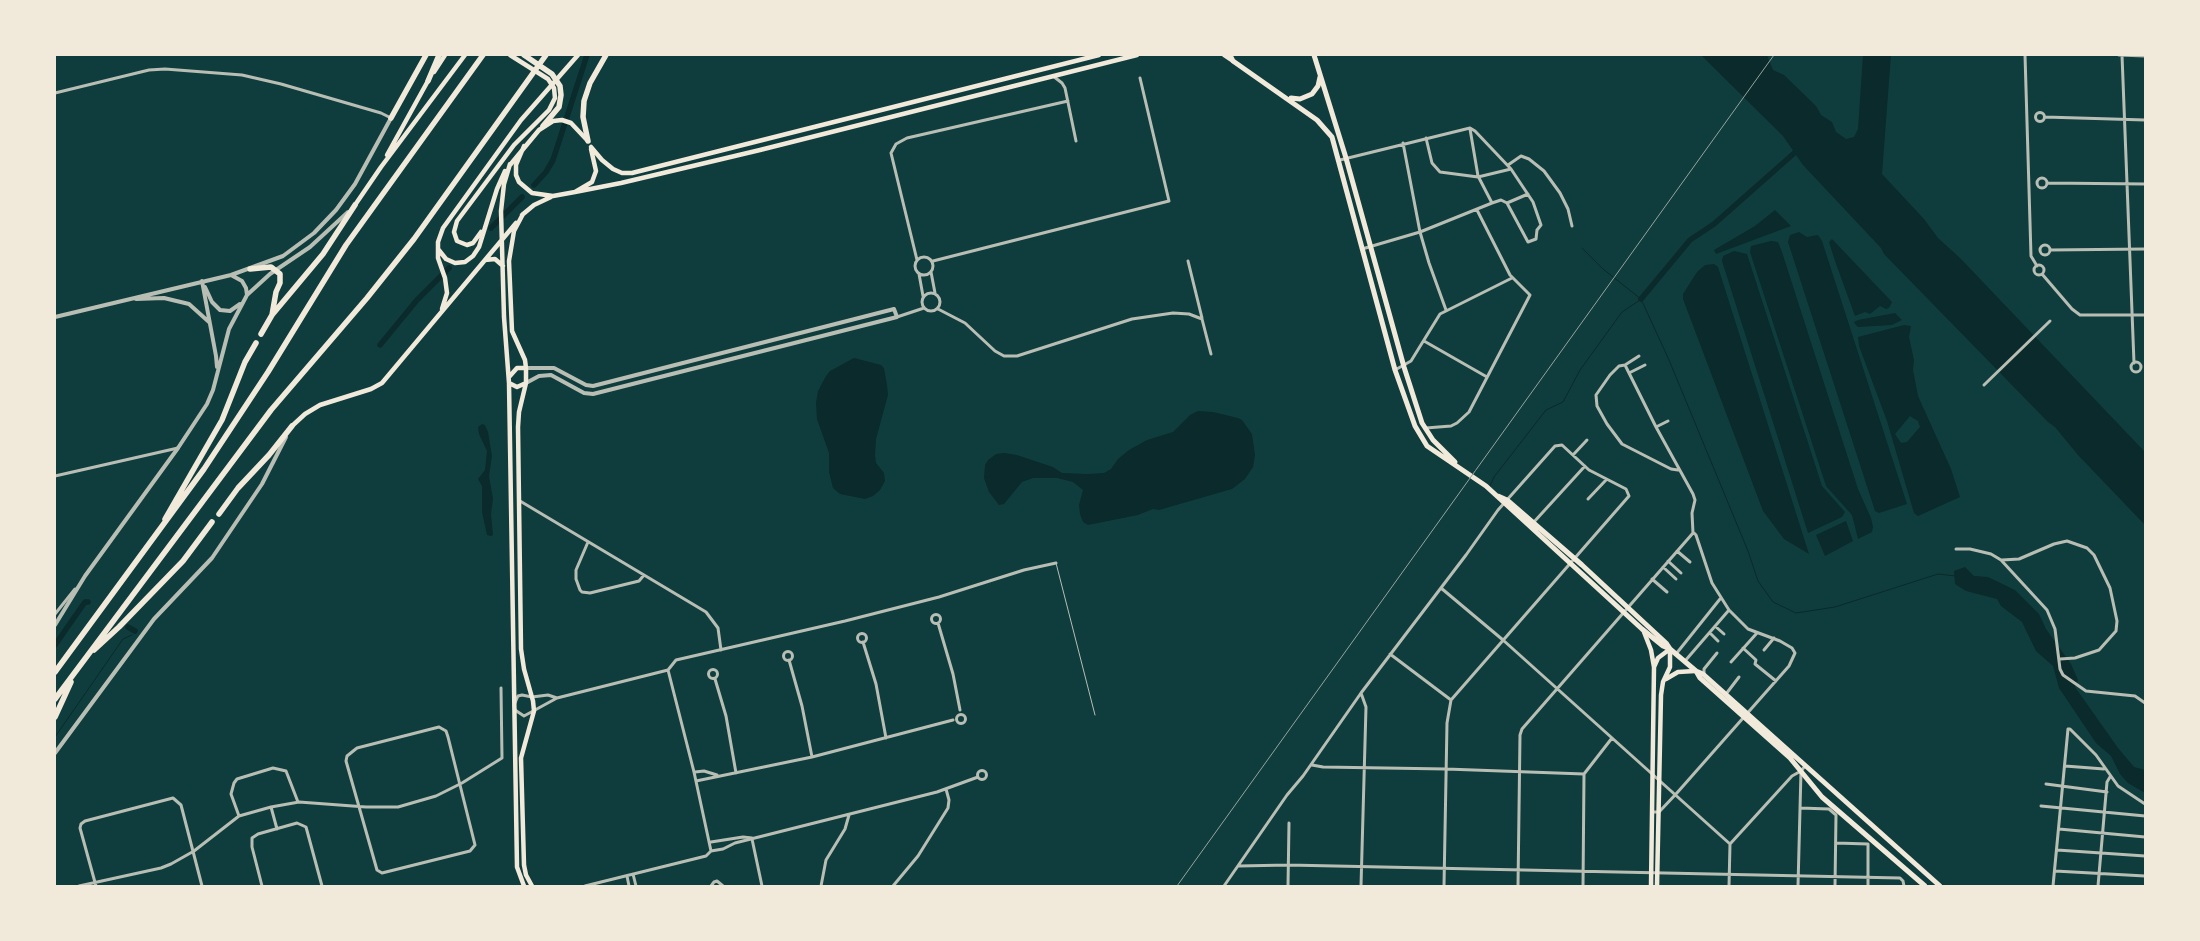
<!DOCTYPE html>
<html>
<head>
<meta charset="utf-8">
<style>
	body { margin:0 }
	#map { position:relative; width:2200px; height:941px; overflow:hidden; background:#0f3d3e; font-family:Cabin,sans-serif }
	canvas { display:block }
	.frame { position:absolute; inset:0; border:56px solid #f1e9da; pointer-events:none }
</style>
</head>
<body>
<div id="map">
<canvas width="2200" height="941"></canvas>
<div class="frame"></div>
</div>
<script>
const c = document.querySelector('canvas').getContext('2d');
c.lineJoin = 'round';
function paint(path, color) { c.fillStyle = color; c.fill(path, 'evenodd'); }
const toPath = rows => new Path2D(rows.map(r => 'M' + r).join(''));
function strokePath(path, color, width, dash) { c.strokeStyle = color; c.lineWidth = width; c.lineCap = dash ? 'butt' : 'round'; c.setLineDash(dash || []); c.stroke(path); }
paint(toPath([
	[1701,55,1767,55,1773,70,1784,75,1816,106,1821,115,1832,122,1836,132,1846,139,1854,137,1858,129,1863,55,1891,55,1882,174,1924,219,1938,238,1961,259,2145,452,2145,525,2078,455,2055,427,2048,422,1884,254,1881,248,1803,165,1783,136],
	[1775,210,1791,226,1716,254,1714,250,1755,226],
	[1799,232,1807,237,1818,235,1822,241,1907,504,1879,513,1875,511,1788,242,1790,235],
	[1832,239,1892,302,1889,308,1886,309,1880,306,1870,314,1865,312,1855,316,1835,261,1829,242],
	[1771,241,1778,242,1782,252,1858,489,1871,518,1873,527,1872,532,1858,539,1852,515,1826,486,1750,252,1751,246],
	[1734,251,1747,254,1822,486,1845,512,1842,517,1808,533,1722,261,1723,256],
	[1714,264,1718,267,1809,554,1784,539,1763,511,1683,299,1683,294,1697,272,1705,265],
	[1895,313,1902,320,1892,325,1858,327,1855,324,1854,322,1858,320],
	[1904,325,1911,326,1909,337,1914,360,1913,370,1918,396,1951,469,1960,497,1918,516,1914,513,1887,421,1859,346,1858,337],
	[1910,416,1918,421,1920,427,1907,442,1901,443,1895,434],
	[854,358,881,365,884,368,887,385,888,395,876,439,875,455,876,463,884,473,885,481,880,490,873,496,865,499,840,494,833,488,829,472,829,453,817,419,816,403,818,391,826,376,830,371],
	[1198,411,1213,412,1238,418,1242,420,1252,434,1255,455,1253,467,1245,479,1232,489,1159,510,1153,509,1138,515,1088,525,1083,522,1080,514,1079,505,1083,490,1073,482,1057,478,1033,478,1022,482,1004,504,999,505,989,492,984,478,985,465,988,460,996,454,1004,453,1017,455,1053,467,1062,473,1088,474,1104,473,1111,469,1118,459,1129,450,1147,440,1173,432,1190,415],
	[482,424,485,425,488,432,492,456,489,476,493,499,491,514,493,535,491,536,487,535,482,512,482,486,478,479,485,470,487,451,479,434,478,427],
	[1846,521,1853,541,1825,556,1816,535],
	[1965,567,1974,576,1988,577,2015,590,2039,614,2046,629,2071,664,2078,680,2075,687,2118,748,2134,767,2145,770,2145,793,2128,783,2120,774,2111,756,2096,743,2059,688,2053,666,2036,651,2022,622,2001,606,1997,599,1966,591,1955,584,1954,571]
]), '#0a2a2b');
strokePath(toPath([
	[1582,248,1603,269,1641,299,1669,360,1748,551,1758,581,1773,602,1796,613,1835,607,1938,574,1956,576],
	[1490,486,1494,477,1546,410,1563,402,1580,370,1622,312,1640,300],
	[55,737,123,639,132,635]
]), '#0a2a2b', 1);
strokePath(toPath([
	[534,185,546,172,553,160,587,55],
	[491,228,522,197],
	[1641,299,1690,240,1714,224,1800,148],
	[380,345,417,300,449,268],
	[128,627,135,631],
	[55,645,85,602,88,602]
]), '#0a2a2b', 5.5);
strokePath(toPath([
	[1056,563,1095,715]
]), '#b8beb3', 1);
strokePath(toPath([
	[2025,55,2031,256,2037,266],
	[2119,55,2145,56],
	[2122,55,2134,363],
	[1053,76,1062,83,1065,88,1076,141],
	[55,93,149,70,165,69,242,75,281,84,381,113,391,118],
	'2035.5 117a4.5 4.5 0 1 1 9 0a4.5 4.5 0 1 1-9 0Z',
	[2045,117,2145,120],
	[1470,129,1478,176,1492,203],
	[1426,138,1432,163,1440,172,1478,177,1511,169],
	[1403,143,1420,232,1429,263,1446,310],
	[1340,160,1470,128,1475,131,1511,169,1533,202,1541,225,1537,230,1536,239,1528,242,1507,203],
	[1508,165,1521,156,1529,159,1544,171,1560,193,1568,209,1572,226],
	'2037 183a5 5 0 1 1 10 0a5 5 0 1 1-10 0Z',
	[2047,183,2145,184],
	'2040 250a5 5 0 1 1 10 0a5 5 0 1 1-10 0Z',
	[1362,249,1420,232,1492,203,1501,200,1507,203,1528,194],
	[2050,250,2145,249],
	'915 266a9 9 0 1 1 18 0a9 9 0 1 1-18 0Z',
	[917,260,891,153,896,144,907,138,1068,101],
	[933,261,1169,201,1140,78],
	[1188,261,1202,318],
	'2034 270a5 5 0 1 1 10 0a5 5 0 1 1-10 0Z',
	[931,272,935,293],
	[919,274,923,296],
	[2042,274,2072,309,2080,315,2145,315],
	'922 302a9 9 0 1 1 18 0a9 9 0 1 1-18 0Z',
	[938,309,965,323,995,351,1004,356,1017,356,1132,319,1173,313,1189,314,1202,319,1211,354],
	[897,317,924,308],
	[1424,341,1487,377],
	[1639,356,1625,365,1619,366,1610,375,1596,395,1597,406,1607,424,1622,444,1671,469,1678,470],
	'2131 367a5 5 0 1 1 10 0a5 5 0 1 1-10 0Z',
	[1395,370,1411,361,1440,314,1512,278],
	[1629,373,1645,365],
	[1984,385,2050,321],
	[1656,427,1668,421],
	[1426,428,1451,426,1457,423,1469,412,1530,295,1510,275,1477,210],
	[1573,455,1587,440],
	[55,476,178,448],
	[1588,499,1606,480],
	[520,501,706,612,718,628,721,650],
	[1533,523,1585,466],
	[588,542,576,570,576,579,580,590,582,592,590,593,639,581,644,575],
	[1956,549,1970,549,1991,554,2001,560,2047,610,2055,629,2060,669,2063,675,2086,691,2135,696,2145,703],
	[1677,551,1690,562],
	[2002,560,2019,559,2054,544,2067,541,2087,548,2094,555,2110,588,2117,621,2116,631,2099,650,2075,658,2060,659],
	[1668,561,1681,573],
	[1663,567,1676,579],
	[1652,579,1667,592],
	[1441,588,1503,640,1730,844],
	[55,614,75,589],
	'931.5 619a4.5 4.5 0 1 1 9 0a4.5 4.5 0 1 1-9 0Z',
	[938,623,953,674,960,710],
	[1715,626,1724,634],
	[1710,633,1718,641],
	'857.5 638a4.5 4.5 0 1 1 9 0a4.5 4.5 0 1 1-9 0Z',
	[863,642,876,684,886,738],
	[1743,648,1756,660,1755,664,1776,681],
	[1764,650,1774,638],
	'783.5 656a4.5 4.5 0 1 1 9 0a4.5 4.5 0 1 1-9 0Z',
	[1390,654,1451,700],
	[1676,654,1720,599],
	[789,660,802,706,812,757],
	[1685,661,1729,610],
	[1731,662,1757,633],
	'708.5 674a4.5 4.5 0 1 1 9 0a4.5 4.5 0 1 1-9 0Z',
	[1704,674,1704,669,1717,653],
	[715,679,726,716,736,773],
	[1726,694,1739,677],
	[522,695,532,697,548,695,557,698,524,716,515,710,514,705,518,696,522,695],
	[557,698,668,670,676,660,845,621,939,597,1024,570,1056,563],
	'956.5 719a4.5 4.5 0 1 1 9 0a4.5 4.5 0 1 1-9 0Z',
	[439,727,446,731,448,737,475,845,470,851,382,873,377,870,346,761,347,756,357,748,439,727],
	[1312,765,1323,767,1446,769,1584,774],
	[2065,766,2104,769],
	'977.5 775a4.5 4.5 0 1 1 9 0a4.5 4.5 0 1 1-9 0Z',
	[695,772,704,771,717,775],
	[696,781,812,757,953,720],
	[2046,784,2107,792],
	[2041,806,2145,816],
	[271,807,277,829],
	[1800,808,1829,809,1836,815,1835,886],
	[1652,812,1659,812,1676,794,1789,666,1795,653,1792,648,1780,641,1748,629,1729,610,1712,583,1696,535,1694,533],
	[239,816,231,794,234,783,237,779,273,768,286,771,298,802],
	[2059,829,2145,837],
	[752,839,762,886],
	[711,842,743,837,752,838],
	[1836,843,1868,844,1868,886],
	[2057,850,2145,856],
	[711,851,723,849,735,843,937,792,978,777],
	[1239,866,1288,865,1900,878,1903,881,1904,886],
	[2055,871,2145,876],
	[633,874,636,886],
	[627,876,629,886],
	[79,886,161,868,171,864,194,851,239,816,271,807,299,802,366,807,398,807,436,796,462,783,502,758,501,688],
	[96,886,80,828,81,824,85,821,173,798,181,805,202,886],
	[262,886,252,847,252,838,258,834,297,823,306,827,322,886],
	[585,886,706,856,711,851,694,772,668,670],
	[711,886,714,882,717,881,723,886],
	[821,886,826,860,845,829,849,815],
	[893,886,918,856,948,808,949,800,946,789],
	[1224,886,1287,795,1303,776,1361,693,1466,555,1498,510,1555,446,1562,445,1589,470,1626,489,1629,496,1451,700,1447,723,1444,886],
	[1288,886,1289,823],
	[1361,886,1366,707,1361,693],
	[1518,886,1520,735,1522,729,1693,533,1692,513,1695,500,1693,494,1656,427,1625,365],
	[1583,886,1584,774,1612,738],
	[1729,886,1730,844,1792,776,1801,771],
	[1798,886,1801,771,1805,766],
	[2053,886,2068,729,2070,729,2096,755,2118,786,2145,804],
	[2098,886,2107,782,2110,777]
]), '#b8beb3', 3);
strokePath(toPath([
	[231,275,242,281,246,288,247,295],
	[202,281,216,356,217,367],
	[205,287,212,302,220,310,230,311,240,304],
	[136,299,164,298,189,304,209,322],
	[55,317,231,275,283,256,314,233,336,210,355,184,391,118],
	[526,368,554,368,586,385,593,386,894,309,897,317,593,394,584,393,551,375,539,376,526,383],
	[55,625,85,576,178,448,207,404,213,390,229,329,247,295,270,274,310,247,348,212],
	[55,753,154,619,212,558,262,484,286,437]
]), '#b8beb3', 4);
strokePath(toPath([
	[1224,55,1233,61],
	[434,72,445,55],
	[524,146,516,165,516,175,519,182,532,193,553,196,575,192,592,182,596,171,591,149],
	[591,147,602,160,613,169,622,173,632,173,1099,55],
	[387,155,429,79],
	[510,164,504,184,501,211,504,317,509,383,517,867,524,886],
	[510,165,539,130,553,121,562,120,571,123,587,140],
	[575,192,621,183,760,150,1137,55],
	[355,205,381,167,465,55],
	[523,214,514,231,509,261,512,331,525,360,526,368,526,383,519,412,518,427,521,649,524,669,533,701,534,711,521,758,524,865,526,875,532,886],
	[522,215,534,205,551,197],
	[481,232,473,243,467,245,457,241,454,232,457,221,514,145,549,110,555,98,554,88,548,79,510,55],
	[438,249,446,259,455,263,465,262,473,256,479,247,497,189,505,171],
	[485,260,495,259,503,266],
	[442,309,447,293,445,278,438,258,438,242,443,228,521,120,578,55],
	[509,377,517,368,526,368],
	[509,383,517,387,526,383],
	[292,426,305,414,320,405,371,389,382,383,516,223],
	[1644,632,1651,650,1654,667,1651,886],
	[1654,667,1658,658,1670,649,1670,667,1663,682,1661,695,1657,886],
	[1666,679,1678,672,1695,671]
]), '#f1e9da', 4.5);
strokePath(toPath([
	[1230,55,1233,61,1317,120,1332,137,1395,370,1415,426,1427,446,1486,486,1642,629,1663,646,1670,649],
	[1314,55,1346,158,1404,367,1422,423,1433,440,1455,462],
	[1291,98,1300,99,1312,94,1318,86,1320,77],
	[1498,496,1507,500,1582,565,1666,643,1670,649,1696,671,1700,678,1790,758,1822,797,1925,886],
	[1696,671,1703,674,1940,886]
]), '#f1e9da', 5);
strokePath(toPath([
	[524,55,552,74,560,86,561,95,559,107,543,126],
	[428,81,439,55],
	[391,118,426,55],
	[588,141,583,117,584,101,590,83,606,55],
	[250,269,271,267,280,274,280,283,276,292,272,315],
	[261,334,272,315,323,254,355,205],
	[219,514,238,488,269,455,292,426],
	[165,519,222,420,245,362,256,343],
	[94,650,119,627,183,561,212,522],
	[55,672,204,469,268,372,346,245,483,55],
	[55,699,271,410,367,298,414,239,546,55],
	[55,717,71,682]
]), '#f1e9da', 5.5);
strokePath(toPath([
	[1177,886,1774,55]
]), '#97a49c', 1);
</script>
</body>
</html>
